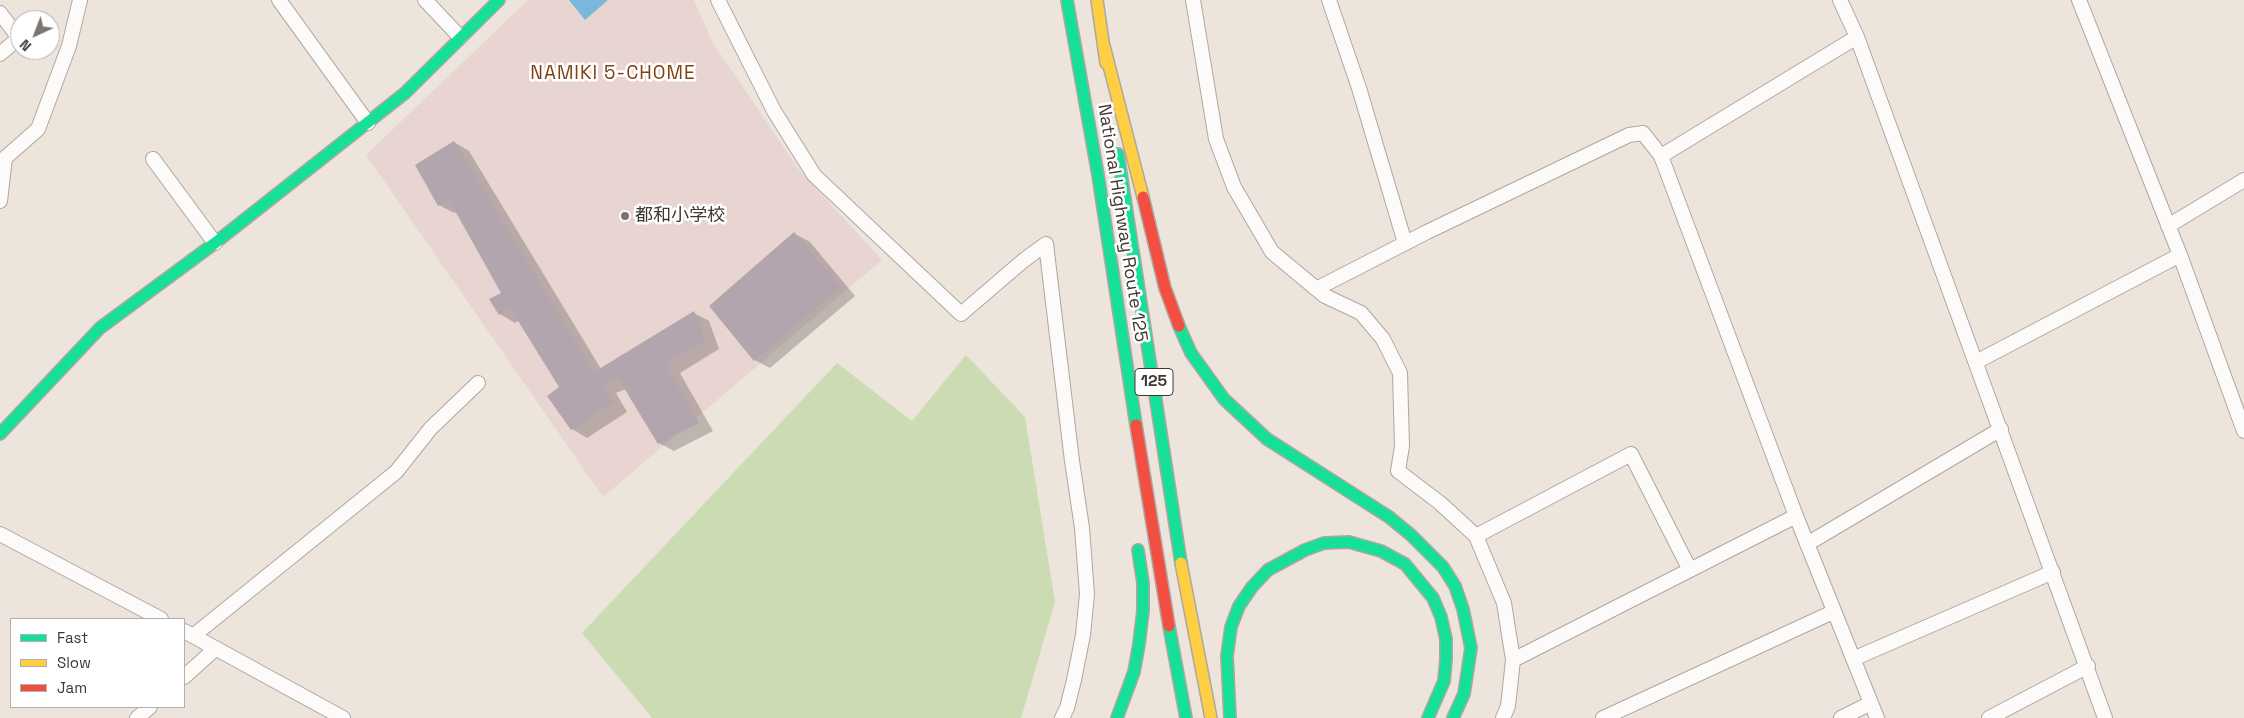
<!DOCTYPE html>
<html>
<head>
<meta charset="utf-8">
<style>
	body { margin:0 }
	#map { position:relative; width:2244px; height:718px; overflow:hidden; background:#ede4dc; font-family:"Space Grotesk",sans-serif }
	canvas { display:block }
	.legend { position:absolute; left:10px; top:618px; width:175px; height:90px; box-sizing:border-box; background:#fff; border:1px solid #b2afad; margin:0; padding:6px 9px; list-style:none; font-size:15px; color:#3f3832 }
	.legend li { display:flex; align-items:center; gap:10px; height:25px }
	.legend b { width:25px; border:1px solid #b2afad }
	.north { position:absolute; left:10px; top:10px; width:50px; height:50px; box-sizing:border-box; background:#fff; border:1px solid #b2afad; border-radius:50%; rotate:223deg; font-size:14px; font-weight:700; line-height:20px; text-align:center; color:#3f3832 }
	.north::after { content:''; display:block; margin:auto; width:18px; height:22px; background:#7c746e; clip-path:polygon(50% 0,100% 100%,50% 72%,0 100%) }
</style>
</head>
<body>
<div id="map">
<canvas width="2244" height="718"></canvas>
<ul class="legend">
<li><b style="height:6px;background:#16e098"></b>Fast</li>
<li><b style="height:6px;background:#ffcf43"></b>Slow</li>
<li><b style="height:6px;background:#f24e42"></b>Jam</li>
</ul>
<div class="north">N</div>
</div>
<script>
const c = document.querySelector('canvas').getContext('2d');
c.lineJoin = 'round';
function paint(path, color) { c.fillStyle = color; c.fill(path, 'evenodd'); }
const toPath = rows => new Path2D(rows.map(r => 'M' + r).join(''));
function strokePath(path, color, width, dash) { c.strokeStyle = color; c.lineWidth = width; c.lineCap = dash ? 'butt' : 'round'; c.setLineDash(dash || []); c.stroke(path); }
function drawText(font, color, halo, rows, align = 'center') {
  c.font = font + ' "Space Grotesk","Noto Sans JP",sans-serif'; c.lineWidth = 5; c.setLineDash([]); c.textBaseline = 'middle'; c.strokeStyle = halo; c.fillStyle = color; for (const [text, x, y, turn = 0] of rows) {
    c.save(); c.translate(x, y); c.rotate((+turn || 0) * Math.PI / 180); c.textAlign = isNaN(turn) ? turn : align; if (halo) c.strokeText(text, 0, 0); c.fillText(text, 0, 0); c.restore();
  }
}
paint(toPath([
	[528,0,694,0,713,43,800,171,882,260,603,497,366,155]
]), '#e8d5d1');
paint(toPath([
	[966,355,1025,417,1055,602,1021,718,652,718,582,633,837,363,912,421]
]), '#cbdcb3');
paint(toPath([
	[569,0,608,0,585,20]
]), '#7ab8db');
paint(toPath([
	[454,142,469,151,601,369,694,313,709,321,719,349,680,373,713,431,674,451,659,443,626,389,616,393,627,412,587,438,572,429,549,396,561,388,519,320,515,323,500,314,503,293,457,212,454,213,439,205],
	[795,234,810,242,855,296,770,368,755,360]
]), '#0003');
paint(toPath([
	[454,141,594,372,694,311,705,340,665,364,699,423,658,444,618,378,602,385,613,403,571,430,547,396,559,387,510,308,499,315,489,299,501,293,449,200,438,206,415,165],
	[794,232,841,287,754,361,709,306]
]), '#b3a5ae');
const street = toPath([
	[279,0,368,123],
	[425,0,460,37],
	[718,0,774,111,814,175,961,314,1024,260,1046,244,1072,461,1082,528,1087,594,1083,635,1074,680,1067,708,1062,718],
	[1193,0,1216,139,1234,187,1272,252,1325,296,1361,313,1383,339,1400,373,1402,446,1398,471,1440,503,1476,536,1504,603,1513,660,1508,706,1503,718],
	[1329,0,1359,88,1405,243],
	[1840,0,1857,37,2105,718],
	[2079,0,2180,255,2244,431],
	[0,13,19,38,0,54],
	[1661,156,1857,37],
	[153,159,215,243],
	[0,201,5,158,38,129,69,46,80,0],
	[2168,226,2244,180],
	[1316,289,1427,232,1629,135,1643,133,1661,156,1796,516,1877,718],
	[1976,362,2180,255],
	[0,534,161,619],
	[1476,536,1631,454,1690,570],
	[1807,544,2001,429],
	[184,631,343,718],
	[193,636,396,472,431,428,478,383],
	[1853,659,2053,572],
	[1513,660,1796,516],
	[184,677,215,649],
	[137,718,150,707],
	[1603,718,1833,612],
	[1841,718,1871,703],
	[1989,718,2088,666]
]);
const fast = toPath([
	[1067,0,1098,175,1136,425],
	[1118,154,1181,563],
	[1179,326,1191,353,1224,399,1267,439,1389,517,1411,535,1443,567,1455,586,1463,609,1471,648,1464,694,1453,718],
	[0,434,100,328,215,243,405,93,499,0],
	[1169,626,1186,718],
	[1117,718,1134,672,1139,644,1143,611,1143,583,1138,550],
	[1230,718,1227,656,1231,627,1239,606,1252,587,1268,570,1305,550,1324,543,1349,542,1381,551,1405,564,1433,598,1441,617,1446,639,1446,660,1444,681,1428,718]
]);
const slow = toPath([
	[1097,0,1106,63],
	[1104,46,1143,197],
	[1181,563,1211,718]
]);
const jam = toPath([
	[1143,197,1165,288,1179,326],
	[1136,425,1169,626]
]);
strokePath(street, '#aea7a1', 16);
strokePath(fast, '#aea7a1', 14);
strokePath(slow, '#aea7a1', 14);
strokePath(jam, '#aea7a1', 14);
strokePath(street, '#fcfbfa', 14);
strokePath(fast, '#16e098', 11);
strokePath(slow, '#ffcf43', 11);
strokePath(jam, '#f24e42', 11);
for (const [x, y, r, color] of [
	[625,216,5,"#7c746e"]
]) { const dot = new Path2D(); dot.arc(x, y, r, 0, 2 * Math.PI); c.fillStyle = color; c.fill(dot); strokePath(dot, '#fff', 2); }
for (const [x, y, w] of [
	[1154,382,38]
]) { const box = new Path2D(); box.roundRect(x - w / 2, y - 13.5, w, 27, 4); c.fillStyle = '#fff'; c.fill(box); strokePath(box, '#3f3832', 1); }
drawText('bold 16px', '#3f3832', null, [
	["125",1154,382]
]);
drawText('18px', '#3f3832', '#fff', [
	["都和小学校",635,216]
], 'left');
drawText('18px', '#3f3832', '#fff', [
	["National Highway Route 125",1122,223,81]
]);
c.letterSpacing = '1px';
drawText('19px', '#7e4312', '#fff', [
	["NAMIKI 5-CHOME",613,74]
]);
c.letterSpacing = '0px';
</script>
</body>
</html>
